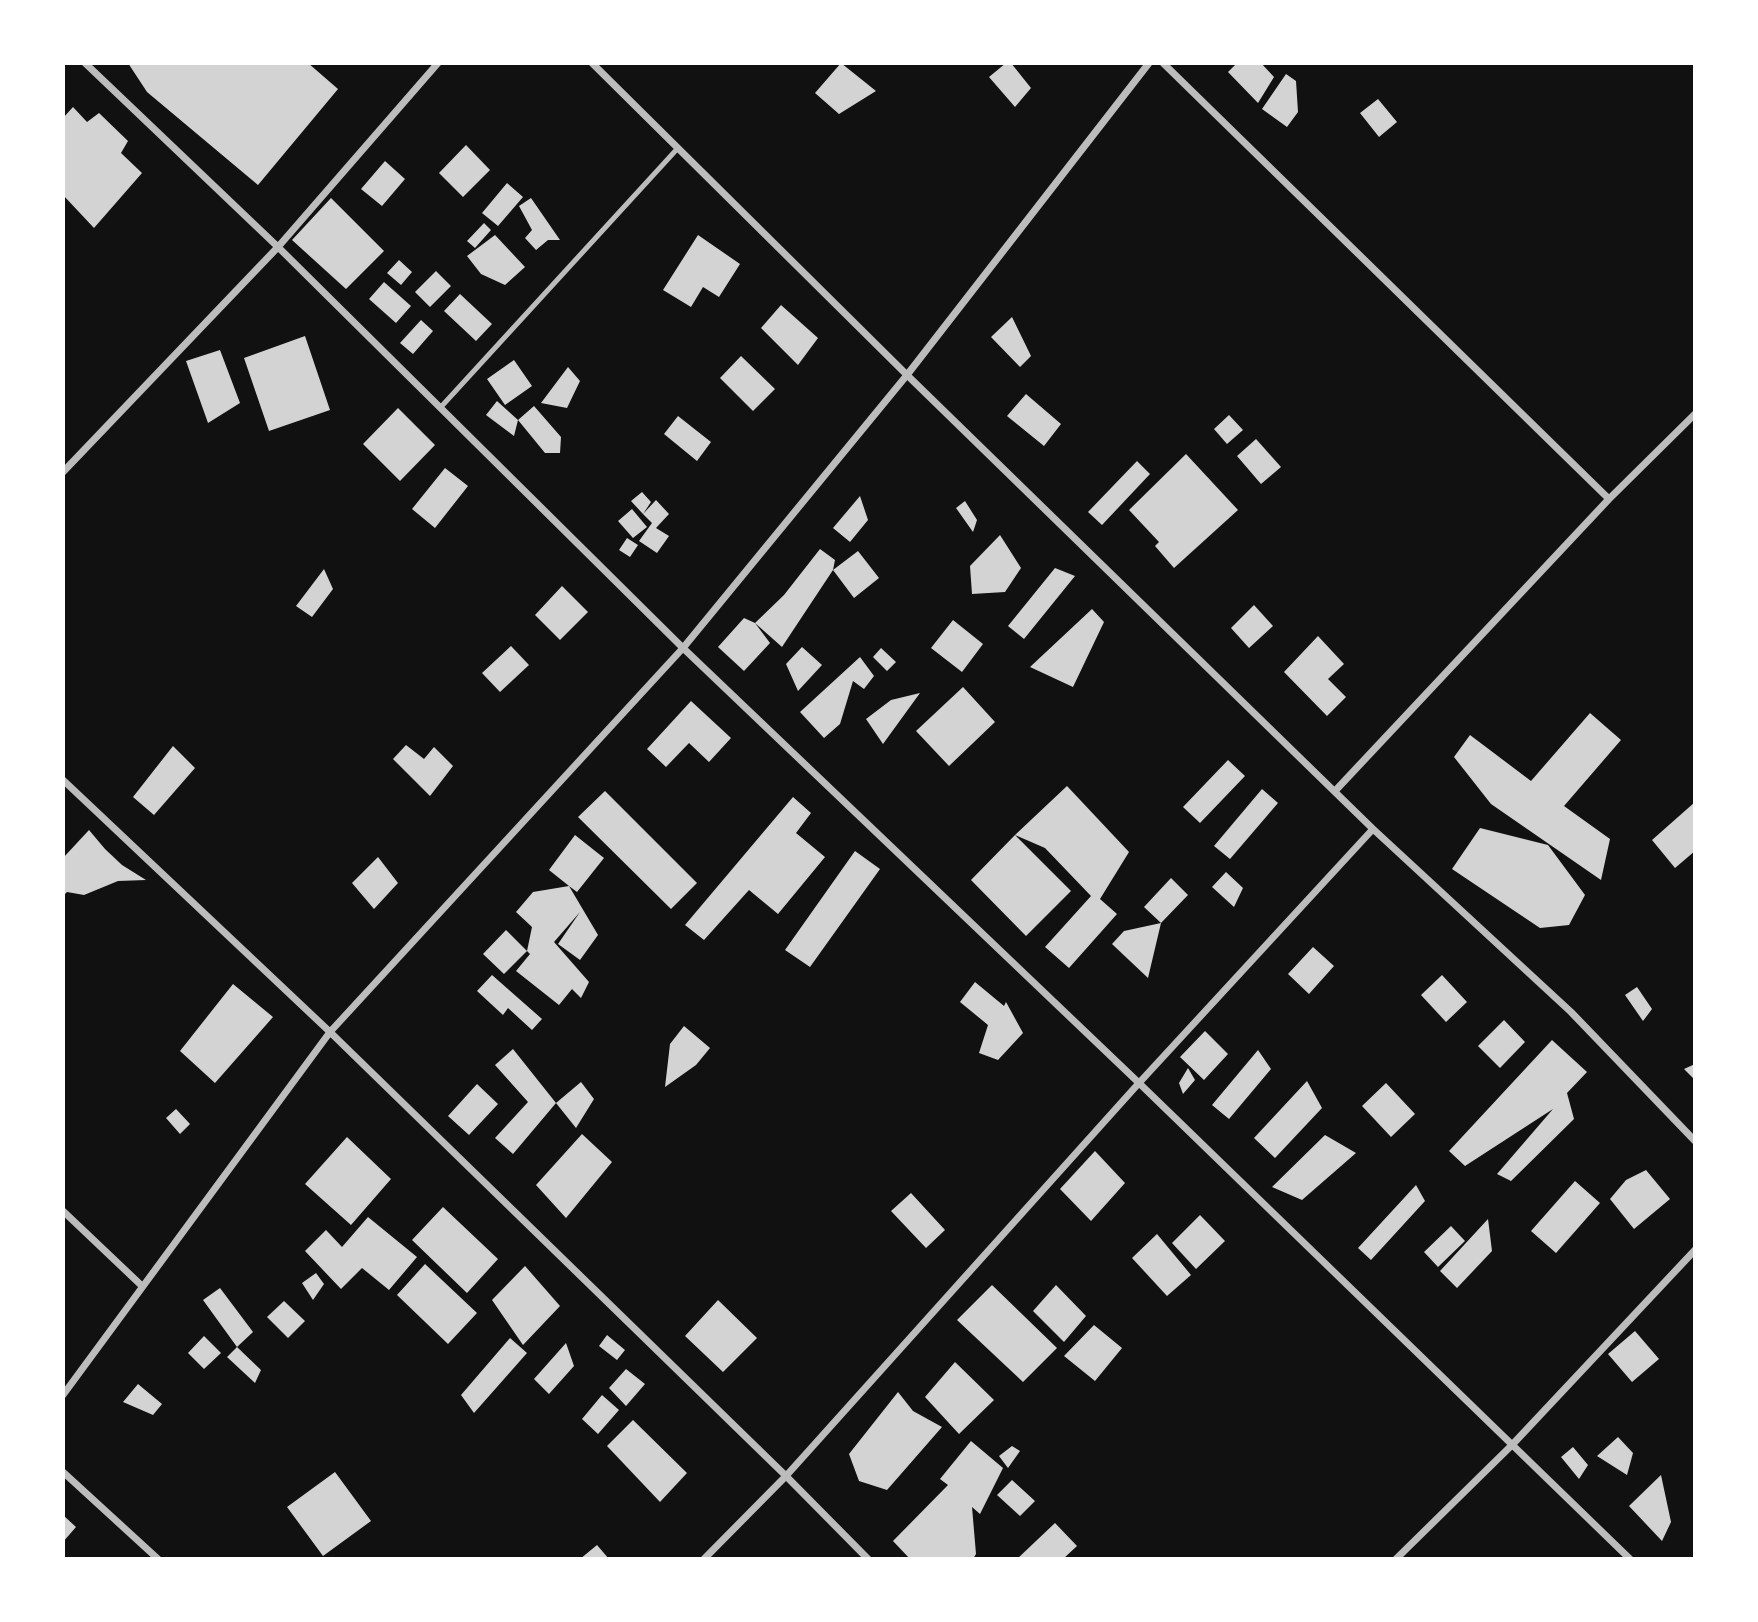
<!DOCTYPE html>
<html>
<head>
<meta charset="utf-8">
<style>
	body { margin:0 }
	#map { position:relative; width:1758px; height:1622px; overflow:hidden; background:#111; font-family:Arial,sans-serif }
	canvas { display:block }
	.frame { position:absolute; inset:0; border:65px solid #fff; pointer-events:none }
</style>
</head>
<body>
<div id="map">
<canvas width="1758" height="1622"></canvas>
<div class="frame"></div>
</div>
<script>
const c = document.querySelector('canvas').getContext('2d');
c.lineJoin = 'round';
function paint(path, color) { c.fillStyle = color; c.fill(path, 'evenodd'); }
const toPath = rows => new Path2D(rows.map(r => 'M' + r).join(''));
function strokePath(path, color, width, dash) { c.strokeStyle = color; c.lineWidth = width; c.lineCap = dash ? 'butt' : 'round'; c.setLineDash(dash || []); c.stroke(path); }
paint(toPath([
	[128,63,308,63,338,89,258,185,147,92],
	[841,63,876,91,839,114,815,93],
	[1006,63,1011,63,1031,88,1015,107,989,77],
	[1237,63,1261,63,1274,77,1258,103,1228,72],
	[1286,74,1296,81,1298,112,1287,127,1262,109],
	[1378,99,1397,122,1379,137,1360,113],
	[73,107,87,122,99,113,128,141,121,153,142,173,94,228,63,195,63,118],
	[466,145,490,170,463,197,439,173],
	[385,161,405,179,382,206,361,189],
	[507,183,523,197,498,226,482,213],
	[331,198,384,251,346,289,292,240],
	[531,198,560,240,548,240,536,250,525,238,532,230,519,206],
	[484,223,491,230,475,248,467,241],
	[495,235,525,267,505,285,481,274,467,256],
	[698,235,740,264,719,297,703,287,691,307,663,290],
	[399,260,412,272,401,285,387,273],
	[436,271,451,286,430,307,415,292],
	[384,282,411,306,396,323,369,299],
	[460,294,492,324,476,341,444,311],
	[781,305,818,338,798,365,761,328],
	[1012,317,1031,356,1020,367,991,337],
	[421,320,433,331,413,354,400,343],
	[305,336,330,410,269,431,244,358],
	[220,350,240,403,208,423,186,361],
	[741,356,775,389,753,411,720,378],
	[514,360,532,386,505,405,487,379],
	[568,367,580,381,567,408,541,403],
	[1026,394,1061,424,1044,446,1007,416],
	[497,401,518,420,514,436,486,415],
	[534,406,561,437,560,453,545,453,518,420],
	[398,408,435,445,400,481,363,444],
	[1229,415,1243,430,1227,444,1214,429],
	[678,416,711,442,697,461,664,434],
	[1256,439,1281,467,1261,484,1237,456],
	[1186,454,1238,510,1174,568,1155,546,1159,542,1129,510],
	[1137,461,1150,474,1102,525,1088,512],
	[445,468,468,486,435,528,412,509],
	[642,492,651,502,643,514,631,501],
	[860,496,868,520,850,542,833,528],
	[656,500,669,514,656,528,669,536,657,553,639,541,652,523,643,514],
	[965,501,977,520,973,532,956,508],
	[632,509,647,527,633,538,618,521],
	[1000,535,1021,568,1005,592,972,594,970,566],
	[627,538,638,545,630,557,619,550],
	[820,549,835,560,833,570,858,551,879,578,854,598,833,570,782,647,755,623,770,643,744,671,718,647,744,618,755,623,784,595],
	[1055,568,1075,576,1024,639,1008,626],
	[324,569,333,589,312,617,296,606],
	[562,586,588,612,560,640,535,615],
	[1254,605,1273,626,1249,648,1231,628],
	[1092,609,1104,622,1073,687,1030,667],
	[953,620,983,644,962,672,931,648],
	[1318,636,1344,664,1328,679,1346,697,1327,716,1284,672],
	[511,646,529,665,500,692,482,673],
	[802,647,822,665,798,691,786,664],
	[881,648,896,662,887,671,873,657],
	[860,657,874,676,864,689,853,681,840,724,824,738,800,712],
	[963,687,995,722,949,766,916,731],
	[920,693,883,744,866,719,891,700],
	[691,701,731,738,709,762,689,743,666,767,647,749],
	[1590,713,1621,740,1564,806,1610,839,1601,880,1491,804,1454,757,1470,735,1531,781],
	[406,745,424,759,434,747,453,766,430,796,393,759],
	[173,746,195,768,154,815,133,797],
	[1228,760,1245,776,1200,823,1183,807],
	[1067,786,1129,852,1100,899,1117,914,1069,968,1045,947,1091,896,1045,848,1015,835,1071,891,1026,936,971,880,1015,835],
	[1262,789,1278,803,1230,859,1214,846],
	[605,791,697,883,671,909,578,817],
	[793,797,811,813,796,833,825,857,778,914,749,890,704,940,685,925],
	[1695,802,1695,851,1675,868,1652,840],
	[1480,828,1548,845,1585,895,1569,925,1540,928,1452,869],
	[89,830,105,849,122,865,146,880,118,881,84,895,67,892,63,896,63,858],
	[575,835,604,858,577,892,569,886,598,935,580,960,558,944,580,912,554,942,589,982,581,998,572,989,559,1005,516,971,530,954,527,951,532,927,516,912,533,892,569,886,549,870],
	[855,851,880,869,810,967,785,950],
	[378,857,398,883,374,909,352,883],
	[1226,872,1243,888,1234,907,1212,887],
	[1171,878,1188,895,1161,923,1144,907],
	[1161,923,1148,978,1112,944,1124,931],
	[506,930,527,951,504,974,483,954],
	[1313,947,1334,966,1309,994,1288,974],
	[492,975,542,1019,532,1030,508,1008,503,1015,477,991],
	[1442,975,1467,1002,1446,1022,1421,995],
	[975,982,1004,1006,1006,1002,1023,1033,998,1060,979,1053,988,1025,960,1002],
	[233,984,273,1017,215,1083,180,1051],
	[1637,987,1652,1009,1643,1021,1625,995],
	[1504,1020,1525,1042,1500,1068,1478,1046],
	[684,1026,710,1048,696,1065,665,1087,670,1044],
	[1205,1031,1228,1054,1204,1080,1180,1057],
	[1552,1040,1587,1072,1567,1093,1574,1119,1511,1181,1497,1174,1553,1109,1465,1166,1449,1151],
	[513,1049,556,1103,581,1082,594,1099,576,1128,556,1103,513,1154,495,1138,528,1102,495,1065],
	[1258,1050,1271,1069,1229,1119,1212,1105],
	[1695,1064,1695,1080,1684,1069],
	[1188,1068,1195,1080,1183,1094,1179,1083],
	[1307,1081,1322,1108,1275,1158,1254,1138],
	[1386,1083,1415,1114,1391,1137,1362,1106],
	[477,1084,498,1104,469,1135,448,1116],
	[176,1109,190,1124,180,1134,166,1118],
	[582,1134,612,1162,566,1218,536,1185],
	[1325,1135,1356,1153,1302,1200,1272,1187],
	[347,1137,391,1179,351,1225,305,1184],
	[1095,1151,1125,1183,1091,1221,1060,1189],
	[1646,1170,1670,1199,1634,1229,1610,1199,1626,1180],
	[1575,1181,1600,1203,1556,1253,1531,1231],
	[1416,1185,1425,1201,1371,1260,1358,1248],
	[911,1193,945,1230,926,1248,891,1211],
	[443,1207,498,1259,467,1293,412,1240],
	[1200,1215,1225,1241,1196,1269,1172,1243],
	[368,1217,417,1257,389,1290,362,1268,341,1289,305,1251,326,1230,342,1247],
	[1488,1219,1492,1251,1457,1288,1440,1271],
	[1451,1226,1465,1241,1438,1267,1424,1252],
	[1157,1234,1191,1275,1167,1296,1132,1258],
	[425,1264,477,1313,448,1344,397,1295],
	[525,1266,560,1306,523,1345,492,1300],
	[316,1273,324,1284,313,1300,302,1283],
	[992,1285,1057,1348,1023,1382,957,1320],
	[1056,1285,1086,1316,1064,1342,1033,1311],
	[220,1288,253,1332,237,1347,203,1300],
	[718,1300,757,1338,723,1372,685,1336],
	[284,1301,305,1321,288,1338,267,1317],
	[1094,1325,1122,1348,1095,1381,1064,1356],
	[1635,1331,1659,1359,1632,1382,1608,1354],
	[607,1335,625,1350,617,1360,599,1346],
	[204,1336,221,1353,204,1369,188,1353],
	[510,1338,527,1353,474,1413,461,1395],
	[566,1343,574,1366,549,1394,534,1379],
	[237,1347,261,1370,255,1383,227,1357],
	[955,1362,994,1400,959,1434,925,1397],
	[626,1369,645,1384,626,1406,609,1388],
	[138,1384,162,1404,153,1415,123,1402],
	[898,1392,913,1411,942,1427,887,1490,859,1481,849,1454],
	[602,1395,619,1410,598,1434,582,1419],
	[633,1420,687,1473,660,1502,607,1446],
	[1618,1437,1633,1453,1627,1475,1597,1456],
	[971,1441,1003,1468,980,1514,972,1507,976,1554,973,1559,910,1559,893,1541,948,1485,940,1479],
	[1012,1446,1020,1451,1008,1468,999,1456],
	[1573,1447,1588,1465,1579,1479,1561,1457],
	[335,1472,371,1521,323,1556,287,1507],
	[1661,1475,1671,1522,1662,1541,1629,1506],
	[1012,1480,1035,1501,1020,1516,997,1495],
	[63,1515,76,1527,63,1542],
	[1055,1523,1077,1546,1063,1559,1017,1559],
	[597,1545,609,1559,580,1559]
]), '#d3d3d3');
strokePath(toPath([
	[440,408,678,148]
]), '#bcbcbc', 5);
strokePath(toPath([
	[85,63,278,247,683,648,1139,1083,1630,1559],
	[592,63,907,375,1373,829,1571,1012,1695,1141],
	[1163,63,1609,499],
	[63,472,278,247,438,63],
	[63,780,330,1032,786,1476,868,1559],
	[1335,791,1609,499,1695,414],
	[63,1211,142,1286],
	[63,1395,330,1032,683,648,907,375,1149,63],
	[63,1472,158,1559],
	[704,1559,786,1476,1139,1083,1373,829],
	[1396,1559,1512,1445,1695,1250]
]), '#bcbcbc', 7);
</script>
</body>
</html>
